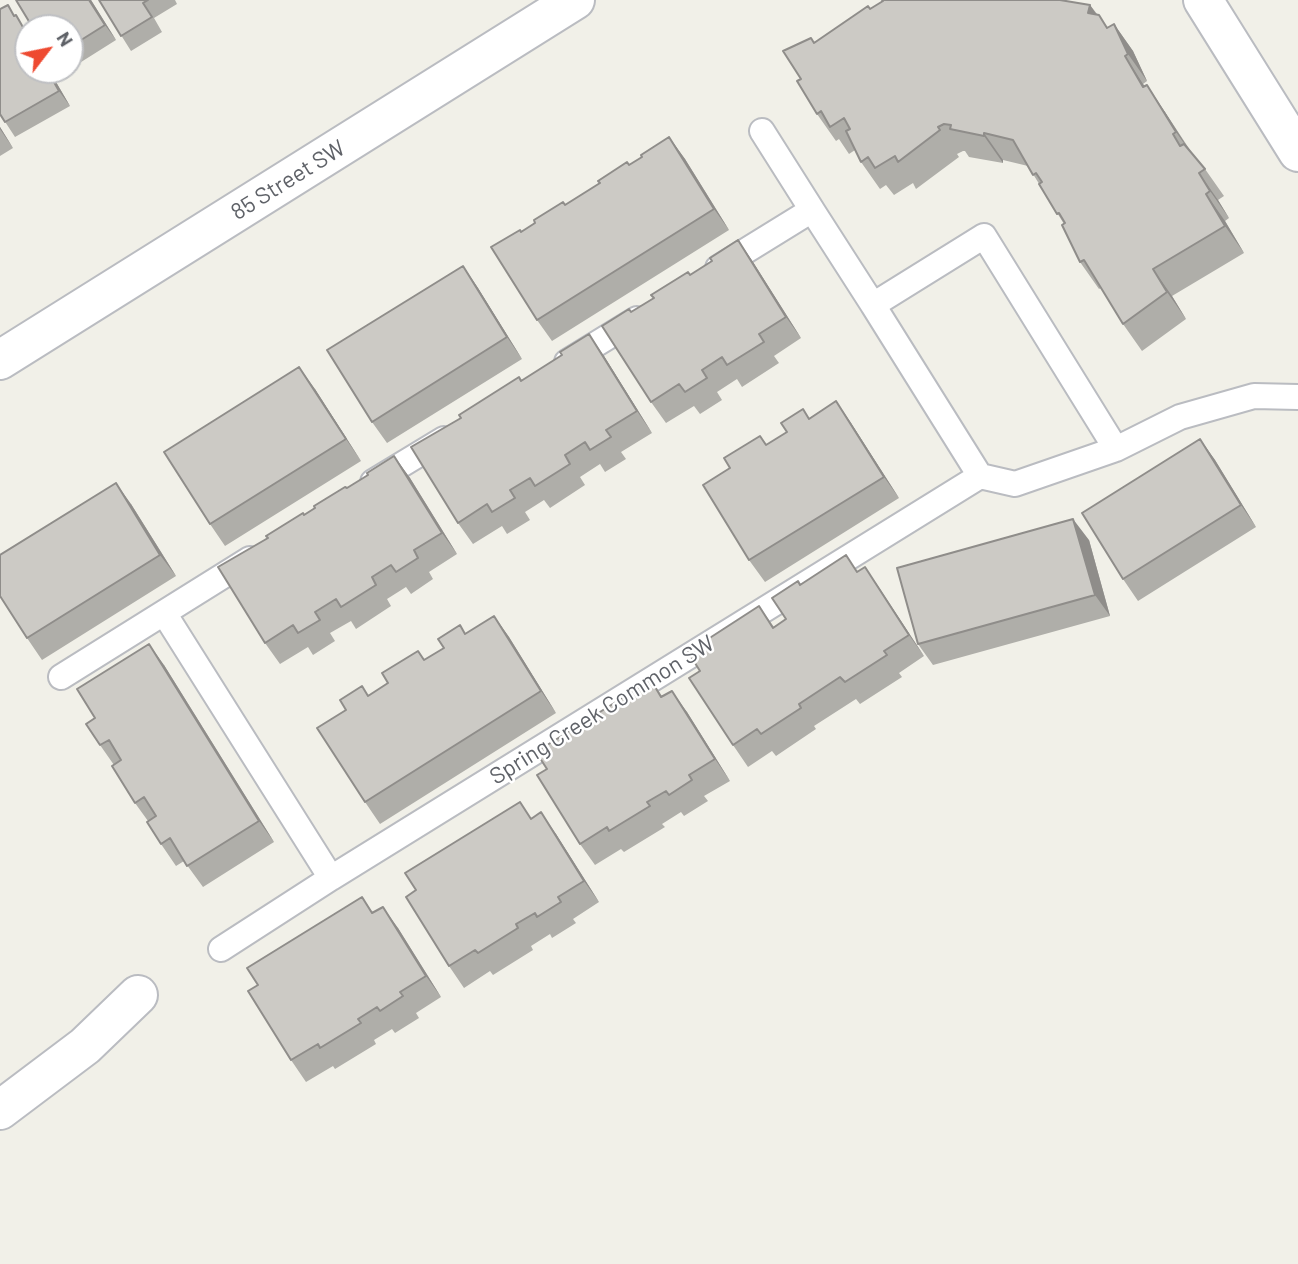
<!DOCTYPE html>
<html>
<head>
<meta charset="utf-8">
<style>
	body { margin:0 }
	#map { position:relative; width:1298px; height:1264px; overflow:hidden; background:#f1f0e8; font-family:Barlow,sans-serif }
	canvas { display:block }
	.north { position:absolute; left:14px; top:14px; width:70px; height:70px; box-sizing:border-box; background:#fff; border:2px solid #bfc0c3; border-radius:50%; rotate:58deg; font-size:19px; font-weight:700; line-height:28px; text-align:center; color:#5f6268 }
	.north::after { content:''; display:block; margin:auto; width:24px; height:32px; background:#ee4a31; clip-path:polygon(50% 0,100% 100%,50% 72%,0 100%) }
</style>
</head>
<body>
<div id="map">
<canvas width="1298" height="1264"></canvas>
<div class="north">N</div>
</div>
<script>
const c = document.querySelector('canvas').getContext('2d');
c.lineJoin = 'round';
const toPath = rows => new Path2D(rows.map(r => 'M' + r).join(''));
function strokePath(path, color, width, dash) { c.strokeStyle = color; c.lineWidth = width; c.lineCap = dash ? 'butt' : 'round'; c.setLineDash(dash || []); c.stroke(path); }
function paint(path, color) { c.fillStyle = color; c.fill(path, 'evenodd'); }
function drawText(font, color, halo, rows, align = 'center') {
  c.font = font + ' Barlow,sans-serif'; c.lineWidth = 5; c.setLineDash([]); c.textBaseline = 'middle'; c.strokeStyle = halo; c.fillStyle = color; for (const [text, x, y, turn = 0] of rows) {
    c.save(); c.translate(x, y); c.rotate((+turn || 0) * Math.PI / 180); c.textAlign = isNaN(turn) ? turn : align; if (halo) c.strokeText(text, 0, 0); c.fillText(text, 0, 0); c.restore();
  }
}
const service = toPath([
	[762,131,812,210],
	[718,268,812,210,873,305],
	[567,362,637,319],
	[1116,449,984,236,873,305,980,476,1015,484,1116,449,1180,417,1254,396,1298,397],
	[373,482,444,439],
	[164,613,331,878,221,949],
	[61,677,250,559],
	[331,878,980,476]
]);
const minor = toPath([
	[1203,0,1298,152],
	[0,1110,85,1046,138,995]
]);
const tertiary = toPath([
	[0,360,575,0]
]);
strokePath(service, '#babcc1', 28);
strokePath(minor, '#babcc1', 42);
strokePath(tertiary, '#babcc1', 42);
strokePath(service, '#fff', 24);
strokePath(minor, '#fff', 38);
strokePath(tertiary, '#fff', 38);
paint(toPath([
	[91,0,116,40,70,69,70,28],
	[99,0,175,0,177,4,154,18,162,32,131,51],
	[1090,5,1108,28,1114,24,1133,51,1147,81,1143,84,1145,86,1165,112,1192,153,1205,169,1224,196,1218,200,1229,218,1225,221,1244,253,1172,296,1186,319,1142,351,1123,324,1101,288,1099,289,1080,262,1064,224,1028,166,1003,160,1003,163,969,157,965,151,963,151,957,154,959,157,916,189,913,183,894,195,886,185,880,189,861,162,855,150,849,154,839,139,836,141,817,114,801,79,815,43,871,9],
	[0,8,28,70,49,70,70,106,15,137,0,114],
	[0,127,13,148,0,156],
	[669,137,685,159,729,230,552,341,537,320,521,232,642,157],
	[738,240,753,262,801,338,774,356,779,363,742,387,737,379,717,392,722,400,700,414,694,406,666,423,651,402,631,312,712,261],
	[463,266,478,288,522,359,387,443,372,422],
	[604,356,652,433,621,452,626,459,605,472,600,464,580,477,585,485,550,508,544,500,525,512,530,520,507,534,502,526,473,544,458,523,461,418,521,381],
	[315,389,361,461,225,546,210,524],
	[836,401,851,423,899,498,765,582,749,560,730,468,760,436,767,445],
	[1200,439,1215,460,1256,527,1138,601,1123,579],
	[394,456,410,478,457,554,429,572,433,579,411,594,406,587,387,599,391,606,356,629,351,621,330,633,335,641,313,655,308,647,280,664,265,643,268,538,368,475],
	[131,504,176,576,42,660,27,638],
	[1089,540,1110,616,933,665,918,644],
	[865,567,924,656,899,673,902,677,860,704,856,699,814,726,816,729,776,756,772,751,748,767,733,745,700,671,759,606,774,627],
	[494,616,509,637,556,713,380,824,365,802,346,710,362,686,368,696],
	[164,665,274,842,203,887,184,861,176,866,161,844,148,821,135,803,114,765,100,745,95,718],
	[651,680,662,696,687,712,730,781,704,796,708,801,684,816,681,812,662,824,665,827,624,852,621,849,595,865,580,844,547,769],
	[531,818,556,834,599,902,573,919,576,923,552,938,550,934,531,946,533,950,493,975,490,971,464,988,449,966],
	[362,897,373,913,398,928,441,997,416,1013,419,1018,395,1033,392,1029,374,1040,376,1044,335,1069,333,1066,306,1082,291,1060,258,985]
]), '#afaea9');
paint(toPath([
	[89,0,91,0,116,40,105,25],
	[1090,5,1109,32,1088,13],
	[1114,24,1133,51,1147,81,1128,54],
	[1125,56,1143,84,1162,114,1143,87],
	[47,70,49,70,70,106,59,91],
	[1147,85,1165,112,1195,159,1176,132],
	[0,127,13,148,0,129],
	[984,133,1003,160,1003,163,984,136],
	[669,137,685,159,729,230,714,209],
	[1199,173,1218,200,1229,218,1210,191],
	[1206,194,1225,221,1244,253,1225,226],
	[738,240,753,262,801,338,786,317],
	[463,266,478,288,522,359,507,337],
	[1153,269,1172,296,1186,319,1167,292],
	[589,334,604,356,652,433,637,411],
	[299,367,315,389,361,461,346,439],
	[836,401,851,423,899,498,884,477],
	[1200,439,1215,460,1256,527,1241,505],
	[394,456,410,478,457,554,442,533],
	[116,483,131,504,176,576,160,555],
	[1073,519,1089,540,1110,616,1095,595],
	[865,567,880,589,924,656,909,635],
	[494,616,509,637,556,713,541,691],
	[149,644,164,665,274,842,259,821],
	[672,691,687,712,730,781,715,759],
	[541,812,556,834,599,902,584,881],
	[383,907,398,928,441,997,426,976]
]), '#8f8d8a');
const building = toPath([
	[16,0,89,0,105,25,70,47,70,28,33,28,16,0],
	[99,0,148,0,143,3,152,17,121,36,99,0],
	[882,0,1060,0,1090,5,1088,13,1099,15,1107,28,1114,24,1128,54,1125,56,1143,87,1147,85,1176,132,1173,134,1180,146,1184,144,1205,169,1199,173,1210,191,1206,194,1225,226,1153,269,1167,292,1123,324,1084,260,1080,262,1062,225,1065,223,1059,213,1057,214,1039,184,1042,182,1036,173,1033,175,1013,140,984,133,984,136,950,129,951,125,944,124,938,127,940,130,898,162,895,156,875,168,868,157,861,162,846,131,850,129,844,118,830,127,821,111,817,114,797,81,801,79,783,51,811,38,814,43,868,6,870,9,883,1,882,0],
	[8,5,14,16,16,15,28,36,28,70,47,70,59,91,5,122,0,114,0,9,8,5],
	[669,137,714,209,537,320,491,247,520,230,521,232,535,223,534,220,563,202,565,205,600,183,598,181,627,162,629,165,642,157,641,155,669,137],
	[738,240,786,317,759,334,764,342,727,365,722,357,702,370,707,378,685,392,679,384,651,402,602,326,629,309,631,312,654,298,651,295,688,272,690,275,712,261,710,258,738,240],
	[463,266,507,337,372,422,327,350,463,266],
	[589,334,637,411,606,430,611,437,590,450,585,442,565,455,570,464,535,486,530,478,510,490,515,498,492,512,487,504,458,523,411,447,461,418,459,415,519,377,521,381,562,355,560,352,589,334],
	[299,367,346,439,210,524,164,452,299,367],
	[836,401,884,477,749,560,703,485,730,468,724,458,760,436,766,445,787,432,781,423,803,409,809,419,836,401],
	[1200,439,1241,505,1123,579,1082,513,1200,439],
	[394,456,442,533,414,550,418,558,396,572,391,565,372,577,376,585,341,607,336,599,315,612,320,620,298,633,293,625,265,643,218,567,268,538,266,536,303,513,304,515,315,508,314,506,345,487,347,488,368,475,367,473,394,456],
	[116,483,160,555,27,638,0,596,0,555,116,483],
	[1073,519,1095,595,918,644,897,568,1073,519],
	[846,555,857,572,865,567,909,635,884,651,887,655,845,682,840,677,799,704,801,708,761,734,757,729,733,745,689,678,700,671,688,652,759,606,773,628,786,619,772,598,798,581,800,585,846,555],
	[494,616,541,691,365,802,317,728,346,710,340,700,362,686,368,696,388,683,382,673,418,651,424,660,444,648,438,639,460,625,465,634,494,616],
	[149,644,259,821,187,866,170,838,161,844,147,822,156,816,144,797,135,803,112,766,121,760,109,740,100,745,86,724,95,718,77,689,149,644],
	[651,680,661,697,672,691,715,759,689,775,692,780,669,795,666,791,647,802,650,806,609,831,607,827,580,844,537,775,547,769,536,752,651,680],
	[520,802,531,819,541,812,584,881,558,897,561,902,537,917,535,913,516,924,518,928,478,953,475,950,449,966,406,897,416,890,405,873,520,802],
	[362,897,372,913,383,907,426,976,400,992,403,996,380,1011,377,1007,358,1019,361,1023,320,1048,318,1044,291,1060,248,991,258,985,247,968,362,897]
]);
paint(building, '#cccac5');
strokePath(building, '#8f8d8a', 2);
drawText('23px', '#5f6268', '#fff', [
	["85 Street SW",288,180,-32],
	["Spring Creek Common SW",602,710,-32]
]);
</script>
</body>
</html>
